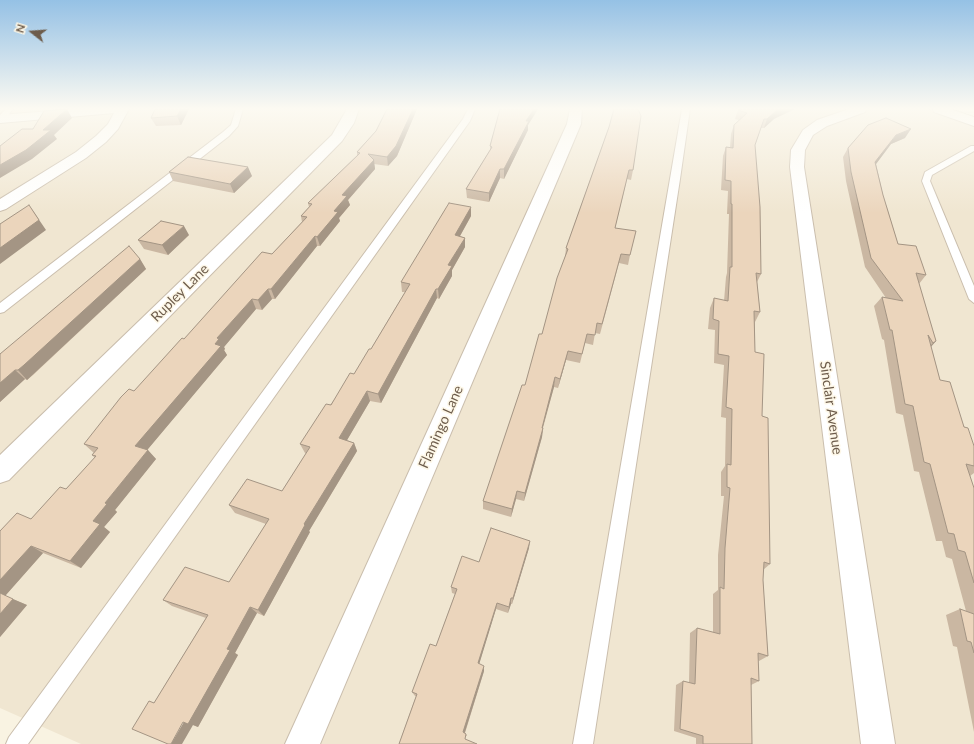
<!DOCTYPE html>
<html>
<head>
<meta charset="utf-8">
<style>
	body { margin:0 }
	#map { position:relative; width:974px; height:744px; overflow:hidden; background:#f9f3e2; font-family:Lato,sans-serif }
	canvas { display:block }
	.north { position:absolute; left:12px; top:12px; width:40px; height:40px; -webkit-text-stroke:3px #fdf7e7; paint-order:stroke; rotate:287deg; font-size:11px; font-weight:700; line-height:16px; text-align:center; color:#6d5c4b }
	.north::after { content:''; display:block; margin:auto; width:14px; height:18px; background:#6d5c4b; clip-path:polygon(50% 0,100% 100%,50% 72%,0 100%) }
</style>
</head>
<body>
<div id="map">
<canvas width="974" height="744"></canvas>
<div class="north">N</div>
</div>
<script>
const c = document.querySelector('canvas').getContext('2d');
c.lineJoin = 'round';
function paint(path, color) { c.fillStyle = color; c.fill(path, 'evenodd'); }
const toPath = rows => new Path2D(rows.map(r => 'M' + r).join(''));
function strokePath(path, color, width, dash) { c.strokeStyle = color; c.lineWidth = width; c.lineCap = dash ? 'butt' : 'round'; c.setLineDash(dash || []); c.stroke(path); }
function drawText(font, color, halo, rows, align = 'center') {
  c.font = font + ' Lato,sans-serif'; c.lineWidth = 3; c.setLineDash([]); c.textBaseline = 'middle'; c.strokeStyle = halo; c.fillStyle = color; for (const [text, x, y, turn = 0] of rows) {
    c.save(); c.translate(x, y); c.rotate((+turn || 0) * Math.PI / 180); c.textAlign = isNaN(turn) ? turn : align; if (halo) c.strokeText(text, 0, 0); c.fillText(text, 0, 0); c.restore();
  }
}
paint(toPath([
	[0,109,929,109,974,126,974,744,81,744,0,708]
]), '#f0e6d1');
const lane = toPath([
	[6,109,13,109,3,122,0,122,0,115,6,109],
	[236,109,243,109,238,126,229,136,4,312,0,313,0,303,223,132,231,125,236,109],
	[468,109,475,109,470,121,28,744,6,744,9,737,463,119,468,109],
	[682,109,690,109,680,179,593,744,573,744,682,109],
	[971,146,974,146,974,151,932,175,930,181,974,286,974,303,969,299,922,181,925,172,971,146]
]);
const street = toPath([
	[76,109,129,109,118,129,106,142,86,158,6,209,0,211,0,199,76,152,96,136,108,124,114,113,0,123,0,115,76,109],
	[347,109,359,109,354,123,342,141,9,480,0,483,0,455,332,135,347,109],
	[570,109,582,109,581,124,320,744,285,744,567,124,570,109],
	[849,109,866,109,865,112,827,126,813,135,805,150,804,167,895,744,861,744,790,167,791,150,803,130,817,120,849,109],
	[933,109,950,109,974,117,974,126,934,112,933,109]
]);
strokePath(lane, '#cabead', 2);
strokePath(street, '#cabead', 2);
paint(lane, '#fff');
paint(street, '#fff');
paint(toPath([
	[155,109,189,109,181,125,156,126,151,118],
	[387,109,417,109,397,156,388,166,374,164,375,169,348,200,350,205,339,218,340,221,320,246,317,246,275,299,272,299,262,310,256,309,224,347,225,349,224,350,227,355,147,450,156,459,115,510,117,512,104,527,110,532,81,568,43,553,5,596,27,605,0,637,0,531,31,519,66,489,95,458,92,455,94,453,84,444,184,339,272,254,302,222,301,216,309,207,308,203,357,156,357,152,376,131],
	[500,109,538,109,528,125,528,130,504,179,500,178,489,202,467,198,466,189,490,150,490,146],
	[612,109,638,109,633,170,631,180,627,179,615,228,630,255,628,265,619,263,600,334,595,333,593,345,585,343,580,363,566,360,558,388,554,387,543,428,542,437,524,501,516,499,511,517,483,509,483,501,525,385,542,334,565,257,566,248,609,127,613,112],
	[738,110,774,119,764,128,761,128,755,145,761,274,757,282,760,312,755,322,755,352,762,416,770,564,763,570,763,580,768,656,759,661,758,660,759,681,751,685,752,744,696,744,696,738,674,731,676,685,683,681,689,683,690,633,697,628,713,632,713,594,718,590,718,555,724,496,721,496,721,472,725,466,726,418,721,417,724,365,714,363,715,330,708,329,710,308,714,298,724,301,726,277,727,273,729,214,727,214,728,191,721,190,723,156,726,147,730,148,731,134,734,125,739,120,735,119],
	[905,138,891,144,876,164,883,195,898,244,926,275,919,284,936,341,931,347,940,380,974,446,974,473,970,476,974,488,974,732,957,647,953,646,946,615,960,609,966,611,952,559,946,557,942,541,936,541,919,472,914,471,903,415,896,413,884,340,882,339,874,306,882,297,886,298,865,267,846,181,843,157,848,148],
	[169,172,252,176,234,193,173,181],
	[471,207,471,216,460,236,465,238,465,247,452,270,452,276,439,299,437,298,381,403,370,401,347,440,354,443,357,451,309,531,310,532,264,616,257,613,235,653,238,655,198,727,193,725,154,703,206,618,172,606,163,600,229,582,266,524,235,513,229,505,282,491,306,454,305,453,300,444,354,374,371,349,405,292,402,292,401,282],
	[189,235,168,255,144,249,138,240],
	[140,259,146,269,33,375,27,380,25,379,0,402,0,354],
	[529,548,512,604,511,604,508,613,496,609,479,664,484,671,465,733,466,734,467,736,399,744,416,696,415,696,412,692,436,646,455,594,452,593,451,587,479,562]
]), '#cab7a2');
paint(toPath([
	[67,109,72,118,54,135,57,139,32,159,0,178,0,165,43,130],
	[181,109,189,109,181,125,177,116],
	[413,109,417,109,397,156,388,166,387,157],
	[534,109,538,109,528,125,528,130,504,179,504,169,526,121],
	[781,109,795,109,774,119,764,128,767,119,777,110],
	[911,129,905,138,891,144,870,172,875,162,896,135],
	[374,160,375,169,348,200,350,205,339,218,340,221,320,246,317,237,334,211,342,195],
	[248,167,252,176,234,193,230,184],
	[500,169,500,178,489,202,489,193],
	[29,205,46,230,0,264,0,248],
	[471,207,471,216,455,245,455,235],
	[184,226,189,235,168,255,162,245],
	[315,236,317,246,275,299,271,289],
	[465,238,465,247,452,270,452,276,439,299,438,289,448,265],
	[140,259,146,269,27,380,18,370],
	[268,289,272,299,262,310,258,300],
	[436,289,437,298,381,403,378,394],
	[252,299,256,309,224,347,225,349,224,350,227,355,143,455,135,446,215,344,217,338],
	[936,341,927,351,924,352,933,343],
	[568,351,566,360,558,388,560,379],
	[15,370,25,379,0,402,0,383],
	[555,377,554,387,540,437,542,428],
	[367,391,370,401,343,447,339,438],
	[543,428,542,437,524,501,525,493],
	[354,443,357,451,309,531,310,532,264,616,258,610,304,524],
	[148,450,156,459,115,510,117,512,104,527,110,532,81,568,70,561,93,521,105,503],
	[517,491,516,499,511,517,512,509],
	[530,541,529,548,512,604,513,598],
	[31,546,43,553,5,596,0,593,0,580],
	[511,598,511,604,508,613,509,607],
	[13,599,27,605,0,637,0,614],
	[497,603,496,609,478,668,478,663],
	[250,607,257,613,235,653,238,655,198,727,193,725,182,744,171,744,227,649],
	[484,666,484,671,464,735,463,732]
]), '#a49584');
const building = toPath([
	[67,109,43,130,51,130,26,150,0,165,0,146,22,129,33,129,44,111,67,109],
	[155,109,181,109,177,116,151,118,155,109],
	[387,109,413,109,396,146,387,157,368,154,374,160,342,195,347,196,334,211,338,212,317,237,315,236,271,289,268,289,258,300,252,299,217,338,219,339,215,344,221,346,135,446,148,450,105,503,107,504,93,521,100,524,70,561,31,546,0,580,0,531,17,513,31,519,60,487,66,489,96,456,92,455,98,448,84,444,121,397,129,389,134,391,182,338,184,339,262,252,272,254,307,217,301,216,312,204,308,203,360,153,357,152,376,131,387,109],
	[500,109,534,109,526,121,529,121,504,169,500,169,489,193,466,189,492,147,490,146,500,109],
	[614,109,638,109,641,116,633,170,629,170,615,228,636,231,630,255,621,254,602,324,597,323,595,335,587,334,582,354,568,351,560,379,555,377,542,428,543,428,525,493,517,491,512,509,483,501,522,385,525,385,539,334,542,334,557,278,568,249,566,248,609,127,614,109],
	[740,109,781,109,777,110,767,119,764,119,755,145,760,207,761,274,756,273,760,312,754,311,755,352,764,354,762,416,768,418,770,564,764,562,763,580,768,656,758,653,759,681,751,678,752,744,703,744,703,736,680,729,683,681,695,684,697,628,720,634,720,587,724,589,725,548,730,488,727,487,727,464,731,465,732,409,726,407,729,356,718,354,719,321,713,319,714,298,728,301,730,267,732,267,732,204,731,204,731,181,725,180,726,147,733,148,734,125,747,113,738,110,740,109],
	[886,118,911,129,896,135,875,162,883,195,898,244,916,246,926,275,916,273,936,341,933,343,928,335,940,380,950,382,964,427,968,428,974,446,974,466,966,464,974,488,974,583,965,552,958,550,954,534,948,533,930,464,924,462,913,406,905,404,892,330,890,330,882,297,903,301,871,258,851,172,848,148,868,125,886,118],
	[188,157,248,167,230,184,169,172,188,157],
	[449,203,471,207,455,235,465,238,448,265,452,266,438,289,436,289,378,394,367,391,339,438,354,443,304,524,305,525,258,610,250,607,227,649,230,650,188,724,183,722,171,744,168,744,132,729,149,701,154,703,208,615,163,600,185,567,229,582,269,519,229,505,247,479,282,491,310,447,300,444,326,404,331,405,350,373,354,374,369,349,371,349,410,284,401,282,449,203],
	[29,205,39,220,0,248,0,224,29,205],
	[161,221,184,226,162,245,138,240,161,221],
	[129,246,140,259,24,365,18,370,15,370,0,383,0,354,129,246],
	[491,528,530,541,513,598,511,598,509,607,497,603,478,663,484,666,463,732,466,734,465,739,477,744,399,744,417,694,412,692,430,644,436,646,457,589,451,587,462,556,479,562,491,528],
	[0,593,13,599,0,614,0,593],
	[960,609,974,614,974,653,971,642,967,641,960,609]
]);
paint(building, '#ebd5bc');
strokePath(building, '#a49584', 1);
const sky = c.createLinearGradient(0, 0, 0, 213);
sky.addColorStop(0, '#95c1e5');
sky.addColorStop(0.51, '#fcfaf2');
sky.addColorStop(1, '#fcfaf200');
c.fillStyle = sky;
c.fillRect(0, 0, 974, 213);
drawText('14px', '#6d5c4b', '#fdf7e7', [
	["Rupley Lane",180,293,-45],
	["Sinclair Avenue",831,408,82],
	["Flamingo Lane",441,427,-66]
]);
</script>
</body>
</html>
